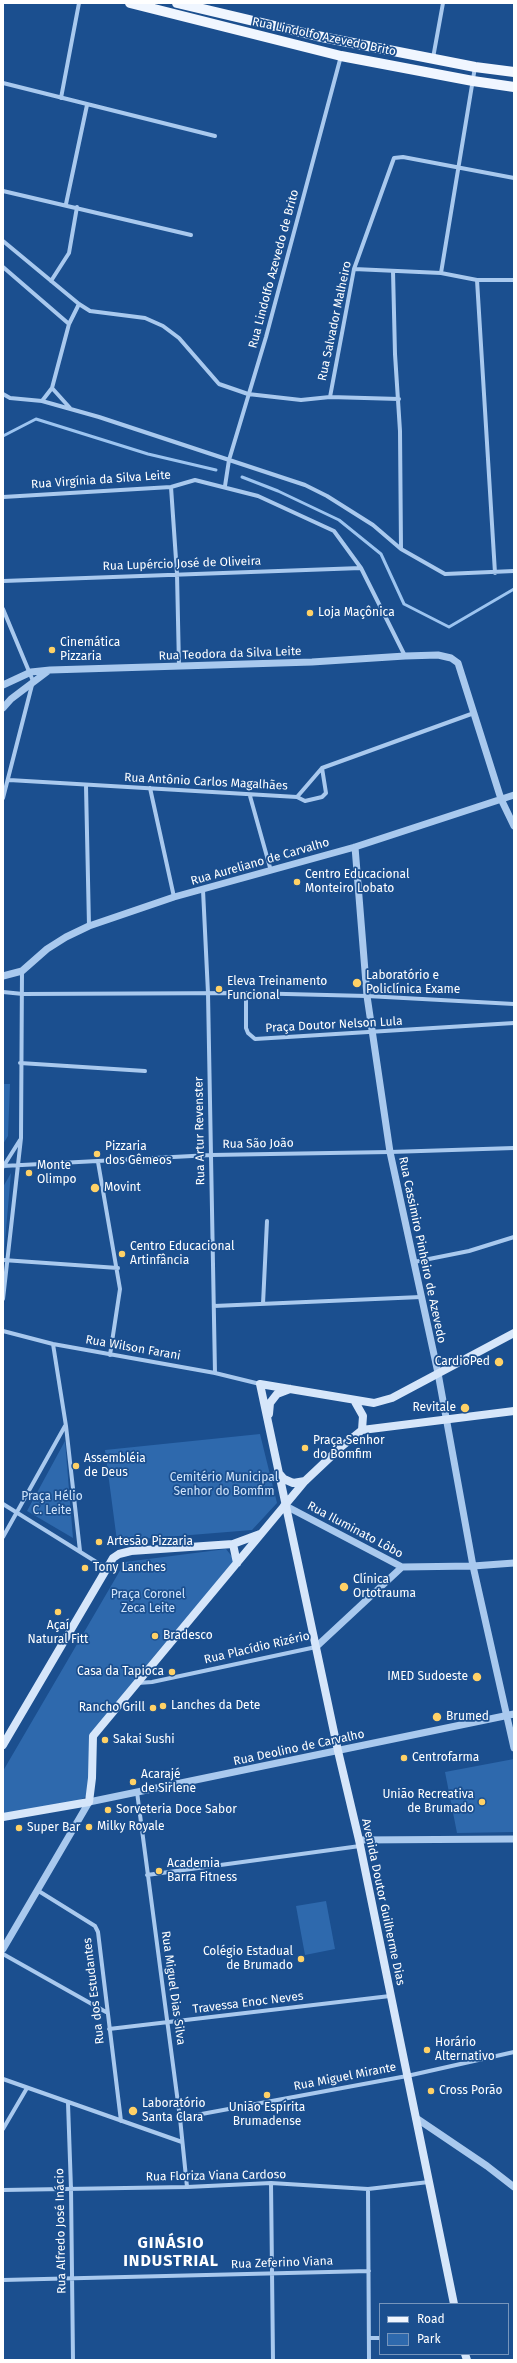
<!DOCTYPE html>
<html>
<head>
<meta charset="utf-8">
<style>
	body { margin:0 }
	#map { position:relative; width:517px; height:2363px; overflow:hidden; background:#1b4f8f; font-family:"Fira Sans",sans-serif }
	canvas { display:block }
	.frame { position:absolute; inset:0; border:4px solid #fff; pointer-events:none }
	.legend { position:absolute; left:379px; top:2303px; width:130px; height:52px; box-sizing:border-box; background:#1b4f8f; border:1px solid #7695bc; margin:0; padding:5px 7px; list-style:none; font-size:12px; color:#fff }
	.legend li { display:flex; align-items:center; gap:8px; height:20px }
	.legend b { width:20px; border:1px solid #7695bc }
</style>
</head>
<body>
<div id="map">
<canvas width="517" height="2363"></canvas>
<div class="frame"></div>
<ul class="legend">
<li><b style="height:5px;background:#f0f6ff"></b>Road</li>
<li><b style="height:11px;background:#2e69ad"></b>Park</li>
</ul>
</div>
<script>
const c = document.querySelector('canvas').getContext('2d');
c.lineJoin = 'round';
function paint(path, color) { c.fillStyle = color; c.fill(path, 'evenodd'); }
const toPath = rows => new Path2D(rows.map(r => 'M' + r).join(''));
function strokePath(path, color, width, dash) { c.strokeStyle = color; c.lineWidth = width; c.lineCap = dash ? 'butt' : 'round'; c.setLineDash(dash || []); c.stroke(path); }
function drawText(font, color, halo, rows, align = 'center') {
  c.font = font + ' "Fira Sans",sans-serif'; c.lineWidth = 3.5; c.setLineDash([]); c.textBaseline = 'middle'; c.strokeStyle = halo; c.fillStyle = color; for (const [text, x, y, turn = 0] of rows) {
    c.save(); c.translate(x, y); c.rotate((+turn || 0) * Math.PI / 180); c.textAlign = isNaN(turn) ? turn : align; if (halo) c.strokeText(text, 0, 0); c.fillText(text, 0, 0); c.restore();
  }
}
paint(toPath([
	[3,1084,10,1084,8,1136,3,1144],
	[11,1173,4,1252,3,1187],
	[260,1434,277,1503,252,1530,117,1541,105,1450],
	[65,1441,73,1538,27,1511],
	[226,1549,234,1559,232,1565,155,1655,92,1735,91,1794,78,1801,3,1814,3,1771,125,1562],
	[514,1759,514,1832,457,1833,445,1772],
	[326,1901,335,1949,305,1955,296,1906]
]), '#2e69ad');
strokePath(toPath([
	[3,436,36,419,148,454,216,470],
	[242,477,278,491,339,520,381,554,404,604,449,627,514,589]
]), '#9cc4f0', 3);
strokePath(toPath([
	[433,58,443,3],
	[3,83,215,136],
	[61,98,79,3],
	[3,191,191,235],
	[66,204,87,105],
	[3,241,79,304,90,311,145,318,163,326,179,338,219,384,248,394,301,400,330,397,399,399],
	[3,267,69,324],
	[354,269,441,273,477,280,514,280],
	[393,271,395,354,400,431,401,549],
	[441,273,475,67],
	[477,280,495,573],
	[51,281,69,253,77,207],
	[3,394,10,398,42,401,99,417,305,485,327,496,373,525,401,549,445,574,514,571],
	[330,397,354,269,394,158,403,157,514,178],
	[42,401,52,388],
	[70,408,52,388,69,324,79,304],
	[225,486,229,460,266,337,341,56],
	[171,487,177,574,179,666],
	[3,497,171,487,195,480,258,496,334,531,361,568,405,656],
	[3,581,361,568],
	[3,609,33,681,3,798],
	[9,780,297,797,322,768,474,713],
	[86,786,89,926],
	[150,788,174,897],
	[250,796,271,871],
	[297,797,305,801,322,797,326,793,322,768],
	[203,890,208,993,215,1373],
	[3,992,23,994,246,993,367,996,514,1004],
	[246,993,246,1028,248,1033,255,1039,514,1023],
	[20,1063,145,1071],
	[98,1162,120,1289,110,1355],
	[3,1166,211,1155,390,1152,514,1148],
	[3,1167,20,1140],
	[3,1260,118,1268],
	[414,1262,469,1251,514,1237],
	[3,1299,21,1138,22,971],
	[263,1304,267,1221],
	[214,1306,421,1297],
	[3,1331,53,1344,215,1373,260,1384],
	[53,1344,66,1426,80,1551],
	[3,1504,106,1568],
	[3,1537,65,1426],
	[138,1683,152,1682,316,1647],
	[137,1792,180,2118,187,2187],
	[147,1875,360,1846],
	[37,1890,95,1926,98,1932,121,2121],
	[3,1954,106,2012],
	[109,2029,390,1996],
	[3,2079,182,2142],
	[68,2103,71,2189,73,2360],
	[180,2118,407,2076,514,2052],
	[3,2129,27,2088],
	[271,2183,273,2360],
	[368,2189,369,2360],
	[3,2190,187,2187,271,2183,368,2189,429,2182],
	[3,2280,369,2271],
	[370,2338,380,2338]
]), '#a9c9ee', 4);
strokePath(toPath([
	[3,685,31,672,50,670,312,662,405,656,438,655,451,658,458,663,501,799,514,826],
	[3,708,11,699,48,671],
	[355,847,367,996,390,1152,438,1373,473,1566,514,1748],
	[3,976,22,971,47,949,66,937,89,926,174,897,355,847,514,795],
	[284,1505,402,1567,473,1566,514,1563],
	[316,1647,402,1567],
	[359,1840,514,1839],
	[3,1949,89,1802,514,1714],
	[416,2118,487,2166,514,2187]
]), '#a9c9ee', 7);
strokePath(toPath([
	[354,1400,363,1416,362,1430],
	[269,1414,270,1403,277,1394,290,1389],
	[362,1430,514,1411],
	[278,1472,284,1479,293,1483,305,1481],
	[233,1544,237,1563],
	[3,1745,113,1558,119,1554,131,1551,233,1544,260,1534],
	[3,1817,89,1802,92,1778,93,1736,305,1481,341,1447,362,1430],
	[454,2304,359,1840,338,1751,260,1384,374,1403,392,1398,514,1333],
	[465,2354,467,2360]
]), '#d6e6fa', 8);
strokePath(toPath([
	[130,3,341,56,473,81,514,87],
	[177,3,317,36,475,67,514,72]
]), '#f0f6ff', 10);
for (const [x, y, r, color] of [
	[310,613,4,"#ffd166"],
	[52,650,4,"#ffd166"],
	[297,882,4,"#ffd166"],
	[357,983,5,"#ffd166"],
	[219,989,4,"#ffd166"],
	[97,1154,4,"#ffd166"],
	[29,1173,4,"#ffd166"],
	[95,1188,5,"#ffd166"],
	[122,1254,4,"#ffd166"],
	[499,1362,5,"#ffd166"],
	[465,1408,5,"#ffd166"],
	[305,1448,4,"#ffd166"],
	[76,1466,4,"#ffd166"],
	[99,1542,4,"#ffd166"],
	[85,1568,4,"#ffd166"],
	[344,1587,5,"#ffd166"],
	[58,1612,4,"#ffd166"],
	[155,1636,4,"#ffd166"],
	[172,1672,4,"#ffd166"],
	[477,1677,5,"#ffd166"],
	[163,1706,4,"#ffd166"],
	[153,1708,4,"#ffd166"],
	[437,1717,5,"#ffd166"],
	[105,1740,4,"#ffd166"],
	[404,1758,4,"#ffd166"],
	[133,1782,4,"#ffd166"],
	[482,1802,4,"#ffd166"],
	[108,1810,4,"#ffd166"],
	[89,1827,4,"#ffd166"],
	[19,1828,4,"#ffd166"],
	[159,1871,4,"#ffd166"],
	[301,1959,4,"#ffd166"],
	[427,2050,4,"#ffd166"],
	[431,2091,4,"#ffd166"],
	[267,2095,4,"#ffd166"],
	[133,2111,5,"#ffd166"]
]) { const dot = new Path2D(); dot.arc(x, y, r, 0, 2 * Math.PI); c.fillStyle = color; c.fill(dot); strokePath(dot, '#1b4f8f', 1.5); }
drawText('12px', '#fff', '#1b4f8f', [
	["Rua Lindolfo Azevedo Brito",324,37,12],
	["Rua Lindolfo Azevedo de Brito",274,269,-75],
	["Rua Salvador Malheiro",335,321,-78],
	["Rua Virgínia da Silva Leite",101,480,-4],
	["Rua Lupércio José de Oliveira",182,564,-2],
	["Rua Teodora da Silva Leite",230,654,-2],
	["Rua Antônio Carlos Magalhães",206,782,3],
	["Rua Aureliano de Carvalho",260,862,-16],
	["Praça Doutor Nelson Lula",334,1025,-3],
	["Rua Artur Revenster",200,1131,-91],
	["Rua São João",258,1144,-1],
	["Rua Cassimiro Pinheiro de Azevedo",422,1250,78],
	["Rua Wilson Farani",133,1348,10],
	["Rua Iluminato Lôbo",355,1530,28],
	["Rua Placídio Rizério",257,1648,-13],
	["Rua Deolino de Carvalho",299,1748,-12],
	["Avenida Doutor Guilherme Dias",383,1902,78],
	["Rua Miguel Dias Silva",173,1988,82],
	["Rua dos Estudantes",94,1991,-97],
	["Travessa Enoc Neves",248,2003,-7],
	["Rua Miguel Mirante",345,2077,-11],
	["Rua Floriza Viana Cardoso",216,2176,-1],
	["Rua Alfredo José Inácio",61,2231,-91],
	["Rua Zeferino Viana",282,2263,-2]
]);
drawText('12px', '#fff', '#1b4f8f', [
	["Loja Maçônica",318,613],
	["Cinemática",60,643],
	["Pizzaria",60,657],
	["Centro Educacional",305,875],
	["Monteiro Lobato",305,889],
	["Laboratório e",366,976],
	["Policlínica Exame",366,990],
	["Eleva Treinamento",227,982],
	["Funcional",227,996],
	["Pizzaria",105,1147],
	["dos Gêmeos",105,1161],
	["Monte",37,1166],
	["Olimpo",37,1180],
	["Movint",104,1188],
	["Centro Educacional",130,1247],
	["Artinfância",130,1261],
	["CardioPed",490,1362,"right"],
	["Revitale",456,1408,"right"],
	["Praça Senhor",313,1441],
	["do Bomfim",313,1455],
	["Assembléia",84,1459],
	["de Deus",84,1473],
	["Artesão Pizzaria",107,1542],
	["Tony Lanches",93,1568],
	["Clínica",353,1580],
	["Ortotrauma",353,1594],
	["Açaí",58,1626,"center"],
	["Natural Fitt",58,1640,"center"],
	["Bradesco",163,1636],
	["Casa da Tapioca",164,1672,"right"],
	["IMED Sudoeste",468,1677,"right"],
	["Lanches da Dete",171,1706],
	["Rancho Grill",145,1708,"right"],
	["Brumed",446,1717],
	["Sakai Sushi",113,1740],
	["Centrofarma",412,1758],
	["Acarajé",141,1775],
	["de Sirlene",141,1789],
	["União Recreativa",474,1795,"right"],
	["de Brumado",474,1809,"right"],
	["Sorveteria Doce Sabor",116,1810],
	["Milky Royale",97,1827],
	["Super Bar",27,1828],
	["Academia",167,1864],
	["Barra Fitness",167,1878],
	["Colégio Estadual",293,1952,"right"],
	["de Brumado",293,1966,"right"],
	["Horário",435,2043],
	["Alternativo",435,2057],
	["Cross Porão",439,2091],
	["Laboratório",142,2104],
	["Santa Clara",142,2118],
	["União Espírita",267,2108,"center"],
	["Brumadense",267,2122,"center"]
], 'left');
drawText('12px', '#cfe3fa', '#1b4f8f', [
	["Cemitério Municipal",224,1478],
	["Senhor do Bomfim",224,1492],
	["Praça Hélio",52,1497],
	["C. Leite",52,1511],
	["Praça Coronel",148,1595],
	["Zeca Leite",148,1609]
]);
c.letterSpacing = '1px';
drawText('bold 16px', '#fff', '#1b4f8f', [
	["GINÁSIO",171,2244],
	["INDUSTRIAL",171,2262]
]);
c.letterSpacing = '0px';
</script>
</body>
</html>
